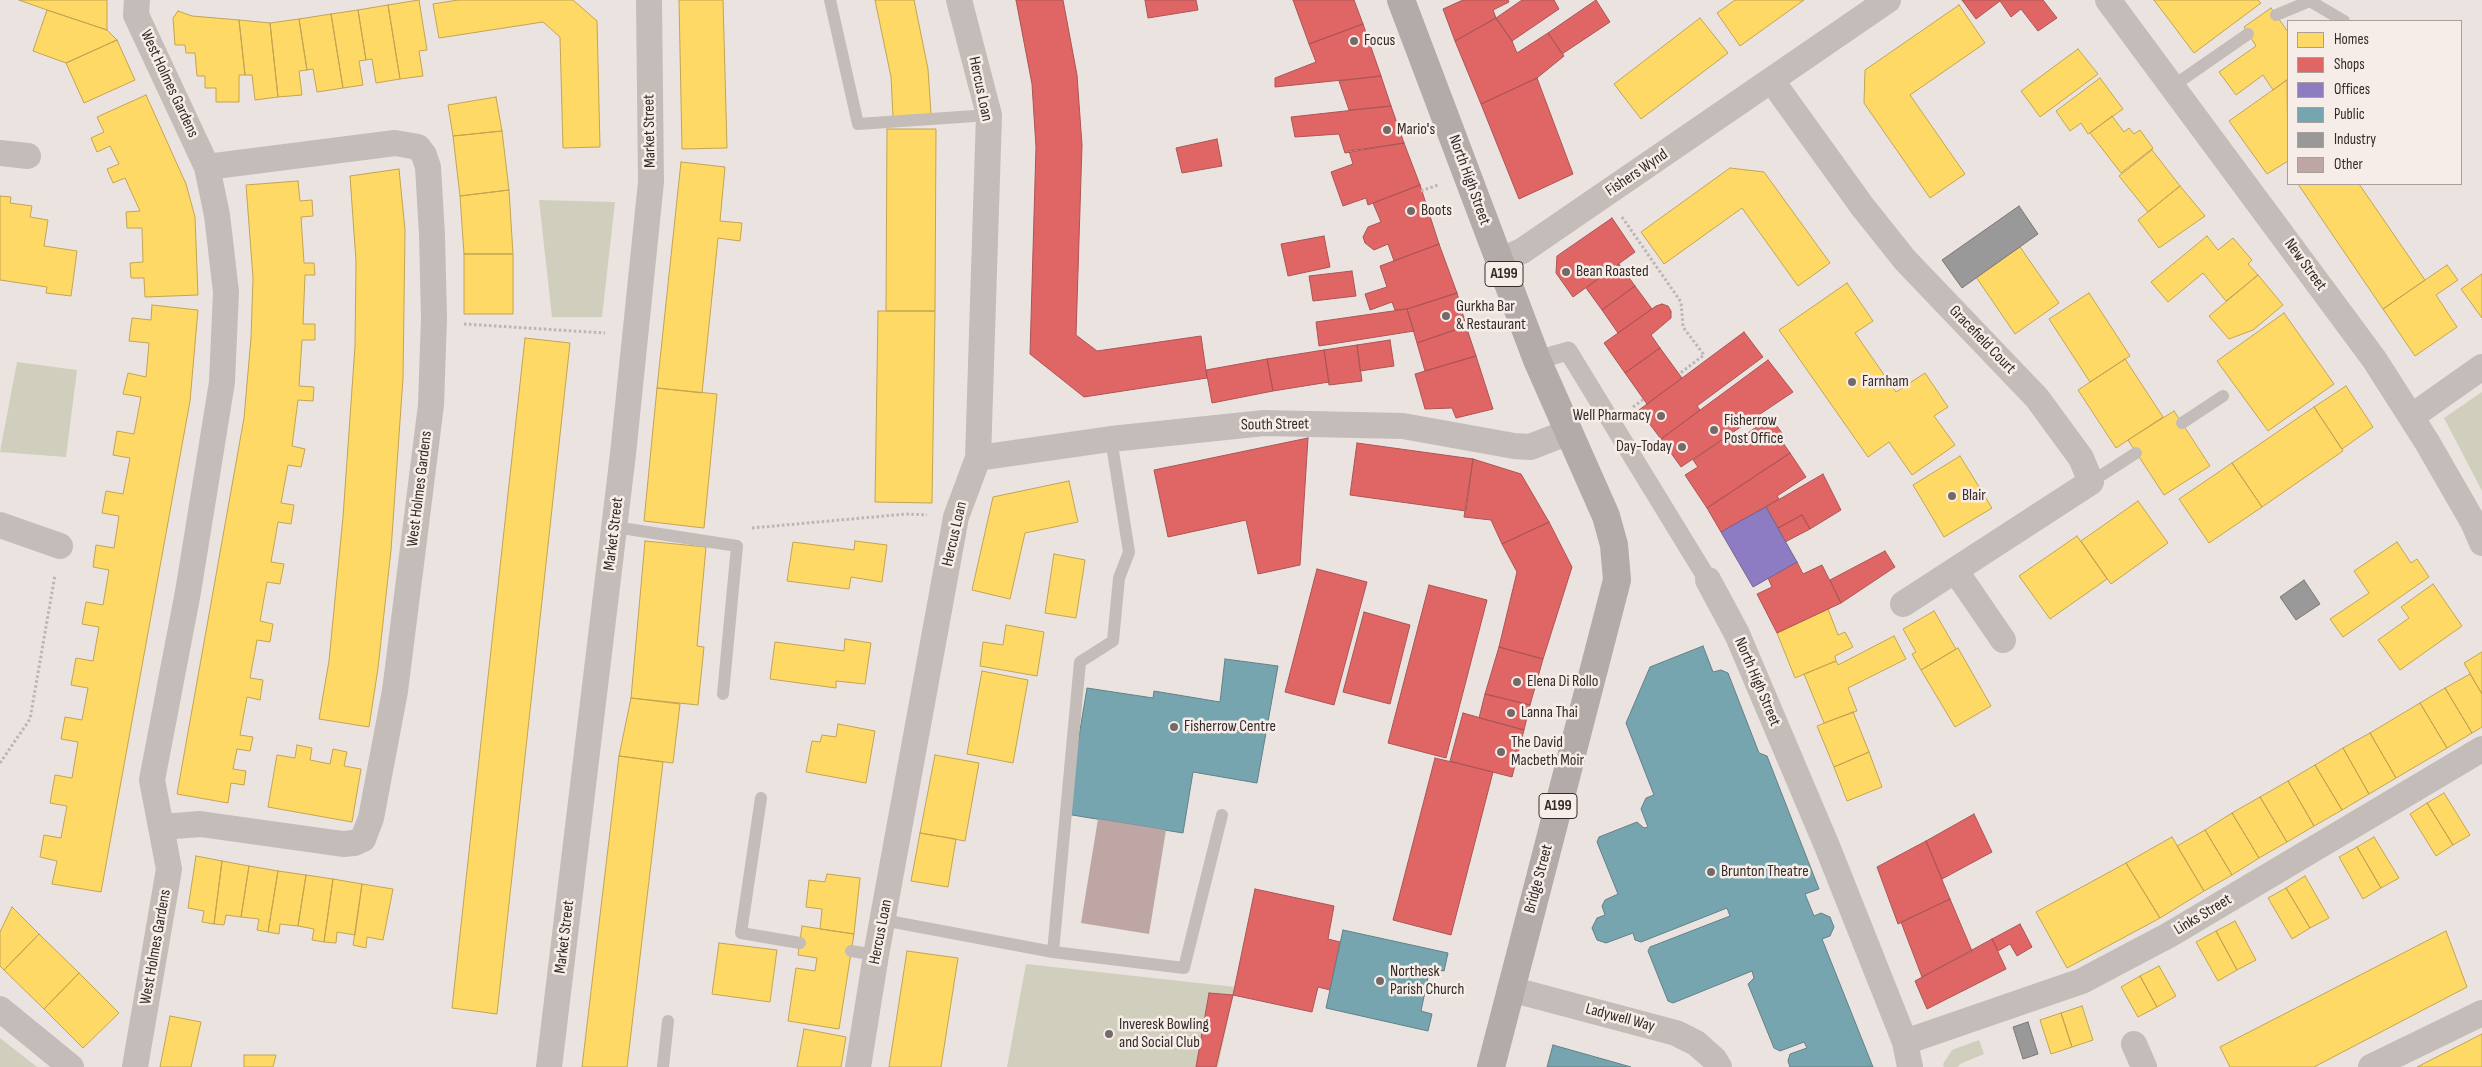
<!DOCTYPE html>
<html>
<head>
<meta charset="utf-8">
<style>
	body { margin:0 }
	#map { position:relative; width:2482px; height:1067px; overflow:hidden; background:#ebe3e0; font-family:"Sofia Sans Condensed",sans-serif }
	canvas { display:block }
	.legend { position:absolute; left:2287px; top:20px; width:175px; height:165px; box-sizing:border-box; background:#f7ede8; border:1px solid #a99f9b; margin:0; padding:6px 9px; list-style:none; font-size:15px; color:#342a28 }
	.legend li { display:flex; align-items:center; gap:10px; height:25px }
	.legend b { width:25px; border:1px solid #a99f9b }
</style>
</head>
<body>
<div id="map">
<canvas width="2482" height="1067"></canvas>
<ul class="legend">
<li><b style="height:14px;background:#ffd966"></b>Homes</li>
<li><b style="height:14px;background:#e06666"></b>Shops</li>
<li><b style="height:14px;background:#8e7cc3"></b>Offices</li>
<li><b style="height:14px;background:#76a5af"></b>Public</li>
<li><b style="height:14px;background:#999"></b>Industry</li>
<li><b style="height:14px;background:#bda6a4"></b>Other</li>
</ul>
</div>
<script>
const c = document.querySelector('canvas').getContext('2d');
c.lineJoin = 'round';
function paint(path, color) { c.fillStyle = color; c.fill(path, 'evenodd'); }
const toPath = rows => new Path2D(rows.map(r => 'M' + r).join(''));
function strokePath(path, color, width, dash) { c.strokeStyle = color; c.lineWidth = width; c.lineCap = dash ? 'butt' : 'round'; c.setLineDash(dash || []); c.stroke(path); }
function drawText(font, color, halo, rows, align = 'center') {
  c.font = font + ' "Sofia Sans Condensed",sans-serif'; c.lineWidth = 5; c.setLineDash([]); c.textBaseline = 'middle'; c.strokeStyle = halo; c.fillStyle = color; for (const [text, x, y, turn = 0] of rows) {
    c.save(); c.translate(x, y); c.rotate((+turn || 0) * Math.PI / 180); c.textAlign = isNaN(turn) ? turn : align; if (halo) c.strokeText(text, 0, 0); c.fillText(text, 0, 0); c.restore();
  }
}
paint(toPath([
	[539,200,615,202,602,317,552,317],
	[17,362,77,370,66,457,0,452],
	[2482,392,2482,491,2444,418],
	[1026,964,1235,987,1218,1067,1007,1067],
	[0,1038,37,1067,0,1067],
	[1979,1040,1984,1054,1960,1064,1958,1067,1944,1067,1943,1064,1952,1050]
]), '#d0cebc');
const homes = toPath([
	[19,0,107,0,107,30,47,10,19,0],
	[419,0,427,50,419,51,423,76,400,79,388,5,419,0],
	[458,0,573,0,597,21,600,147,563,148,560,37,543,22,439,38,433,4,458,0],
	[679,0,723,0,727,148,682,149,679,0],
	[875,0,914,0,928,69,931,114,893,117,891,77,875,0],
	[1735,0,1804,0,1740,46,1717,13,1735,0],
	[2154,0,2258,0,2261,3,2194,53,2154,0],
	[388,5,400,79,376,83,372,59,366,60,358,10,388,5],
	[1959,5,1985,43,1910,95,1965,174,1930,198,1864,103,1865,70,1959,5],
	[2271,8,2288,32,2288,79,2273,90,2263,75,2236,95,2219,72,2256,46,2244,27,2271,8],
	[47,10,107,30,117,40,66,63,33,51,47,10],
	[358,10,366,60,359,61,363,85,343,88,331,14,358,10],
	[178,11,192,16,239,20,245,75,239,75,239,102,216,102,216,88,205,88,205,76,197,76,195,53,186,53,185,45,175,45,173,18,178,11],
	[331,14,343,88,317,92,313,69,307,70,299,19,331,14],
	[1700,18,1728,53,1641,119,1614,84,1700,18],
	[299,19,307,70,299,71,302,95,278,97,270,23,299,19],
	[239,20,270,23,278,97,255,100,252,75,245,75,239,20],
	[117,40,135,80,84,103,66,63,117,40],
	[2078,49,2098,74,2040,117,2021,91,2078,49],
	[2100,78,2123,109,2088,134,2081,123,2070,131,2056,111,2100,78],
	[2287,80,2288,161,2267,174,2229,121,2287,80],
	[146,95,186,184,195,217,198,295,145,297,144,278,131,278,130,263,143,262,142,228,127,228,126,212,140,211,125,178,113,183,107,169,119,164,110,146,97,152,91,138,104,132,97,117,146,95],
	[496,97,502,131,453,136,448,105,496,97],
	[2112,116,2124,132,2129,128,2134,134,2140,130,2153,148,2121,173,2090,133,2112,116],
	[887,129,936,129,935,311,886,311,887,129],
	[502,131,509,190,460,196,453,136,502,131],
	[2152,150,2180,186,2148,212,2119,176,2152,150],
	[681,162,725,167,720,221,742,223,740,241,718,238,702,393,657,388,681,162],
	[1730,168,1764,172,1830,263,1798,286,1742,208,1664,264,1641,232,1730,168],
	[399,169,405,230,403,378,391,550,378,668,369,727,319,719,329,661,343,517,355,346,356,261,350,176,399,169],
	[298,181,300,201,312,200,313,216,301,217,304,263,314,263,315,275,305,275,303,324,315,324,315,340,302,340,299,386,314,387,313,401,298,400,292,446,305,449,301,467,288,465,281,503,294,505,291,524,278,522,271,562,284,564,280,584,267,582,260,621,273,624,270,642,257,640,250,678,263,680,260,700,247,697,240,735,253,737,250,751,237,749,233,769,246,771,244,785,231,783,228,803,177,794,244,418,251,338,253,278,246,185,298,181],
	[2298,184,2359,184,2425,280,2383,309,2298,184],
	[2180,186,2205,216,2159,248,2138,220,2180,186],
	[509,190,513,254,464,254,460,196,509,190],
	[0,196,11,197,10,203,32,206,30,217,48,220,44,246,77,251,71,296,46,293,47,287,0,280,0,196],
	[2207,236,2218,250,2233,238,2252,260,2248,264,2258,275,2226,301,2203,273,2168,302,2151,282,2207,236],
	[2020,247,2059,303,2015,334,1976,277,2020,247],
	[464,254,513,254,513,314,464,314,464,254],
	[2447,265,2458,280,2436,295,2457,327,2415,356,2383,309,2447,265],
	[2482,274,2482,318,2461,289,2482,274],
	[2258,275,2283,305,2253,330,2229,339,2209,316,2258,275],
	[1847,283,1873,321,1855,333,1896,392,1925,373,1948,407,1934,416,1955,445,1912,475,1889,442,1868,457,1779,330,1847,283],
	[2089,293,2130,356,2090,382,2049,319,2089,293],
	[152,305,198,310,190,401,101,892,52,884,57,861,40,857,44,835,61,838,67,806,50,803,55,775,72,778,78,742,61,739,65,717,82,720,88,688,71,685,76,658,93,661,99,627,82,624,86,602,103,605,109,570,93,567,96,545,114,548,119,516,102,513,106,491,123,494,130,458,113,455,117,431,134,434,141,397,123,394,128,373,146,377,149,343,129,341,132,318,151,320,152,305],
	[878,311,935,311,932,503,875,502,878,311],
	[2284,313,2334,384,2268,431,2217,361,2284,313],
	[525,338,570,343,497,1014,452,1008,525,338],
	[2125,359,2163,417,2116,448,2078,390,2125,359],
	[2346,386,2373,427,2342,449,2314,407,2346,386],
	[657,388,717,394,704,528,644,521,657,388],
	[2314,407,2343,451,2262,507,2232,463,2314,407],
	[2174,411,2210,466,2164,495,2128,440,2174,411],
	[1960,456,1992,508,1944,537,1913,485,1960,456],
	[2232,463,2262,507,2209,543,2179,499,2232,463],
	[1069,481,1078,522,1025,533,1010,599,972,590,993,497,1069,481],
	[2138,501,2168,543,2111,584,2081,541,2138,501],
	[2077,536,2107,579,2050,619,2019,576,2077,536],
	[645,541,706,547,697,646,704,647,698,705,631,698,645,541],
	[855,541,887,545,882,582,851,577,849,589,787,581,793,542,854,550,855,541],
	[2397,542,2411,563,2417,559,2429,577,2343,637,2330,619,2369,593,2354,571,2397,542],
	[1054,554,1085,560,1076,618,1045,613,1054,554],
	[2433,584,2462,626,2400,670,2378,640,2409,618,2401,607,2433,584],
	[1828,609,1838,635,1845,632,1853,647,1835,656,1836,661,1795,678,1777,633,1828,609],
	[1934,611,1956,649,1921,670,1912,654,1916,652,1903,629,1934,611],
	[1006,625,1044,632,1037,676,980,666,983,642,1003,645,1006,625],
	[1894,636,1906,659,1848,688,1857,711,1824,723,1804,674,1836,661,1838,665,1894,636],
	[845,639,871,643,865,684,836,681,836,688,770,679,775,642,844,651,845,639],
	[1958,648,1991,706,1955,727,1921,670,1958,648],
	[2482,652,2482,694,2464,663,2482,652],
	[982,671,1028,680,1013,763,967,754,982,671],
	[2470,674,2482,694,2482,727,2472,733,2445,688,2470,674],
	[2445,688,2472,733,2447,748,2420,703,2445,688],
	[631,698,680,704,673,763,619,756,631,698],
	[2420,703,2447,748,2396,778,2370,733,2420,703],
	[1853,712,1869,752,1834,767,1817,726,1853,712],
	[838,724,875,731,866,783,806,772,812,741,820,742,822,735,836,737,838,724],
	[2370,733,2396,778,2369,794,2343,748,2370,733],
	[297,745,312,748,310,760,330,764,333,749,347,752,344,766,361,769,352,822,268,807,277,755,295,758,297,745],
	[2343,748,2369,794,2342,810,2315,765,2343,748],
	[1869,752,1882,787,1847,801,1834,767,1869,752],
	[935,755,979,763,965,841,920,833,935,755],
	[619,756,663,762,627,1067,582,1067,619,756],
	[2315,765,2342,810,2314,826,2288,781,2315,765],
	[2288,781,2314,826,2287,842,2260,797,2288,781],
	[2444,793,2470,835,2453,845,2427,803,2444,793],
	[2260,797,2287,842,2259,858,2232,813,2260,797],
	[2427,803,2453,845,2436,856,2410,814,2427,803],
	[2232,813,2259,858,2232,875,2205,830,2232,813],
	[2205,830,2232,875,2204,891,2177,846,2205,830],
	[920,833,956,839,948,887,911,881,920,833],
	[2172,837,2204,891,2160,918,2126,863,2172,837],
	[2374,837,2399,878,2381,888,2357,847,2374,837],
	[2357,847,2381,888,2363,899,2339,857,2357,847],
	[196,856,222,861,214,924,202,922,204,911,188,908,196,856],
	[222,861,249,866,241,917,226,915,224,925,214,924,222,861],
	[2126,863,2160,918,2067,968,2036,912,2126,863],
	[249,866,278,871,268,932,257,930,259,919,241,917,249,866],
	[278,871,306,875,298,926,280,924,279,934,268,932,278,871],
	[827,874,860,878,854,934,820,929,822,909,806,907,809,880,825,882,827,874],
	[306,875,333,879,324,942,312,940,314,929,298,926,306,875],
	[2305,876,2329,918,2310,928,2286,888,2305,876],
	[333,879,362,884,355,935,337,932,336,943,324,942,333,879],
	[362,884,393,889,383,940,367,937,366,948,353,945,362,884],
	[2286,888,2310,928,2292,939,2268,898,2286,888],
	[12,907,39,934,4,970,0,966,0,932,12,907],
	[2235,921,2256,960,2237,970,2216,931,2235,921],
	[802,926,854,934,839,1029,788,1021,796,968,815,971,817,958,798,955,802,926],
	[2216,931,2237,970,2218,981,2196,942,2216,931],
	[2446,931,2467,987,2314,1067,2230,1067,2220,1047,2446,931],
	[39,934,79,973,44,1009,4,970,39,934],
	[719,943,777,950,770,1002,712,994,719,943],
	[907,951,958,958,941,1067,889,1067,907,951],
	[2159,966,2176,996,2157,1007,2140,976,2159,966],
	[79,973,119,1013,83,1048,44,1009,79,973],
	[2140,976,2157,1007,2138,1017,2121,987,2140,976],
	[2082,1006,2093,1040,2072,1047,2061,1013,2082,1006],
	[2061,1013,2072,1047,2051,1054,2040,1020,2061,1013],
	[170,1016,201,1022,191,1067,160,1067,170,1016],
	[804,1029,846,1037,841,1067,797,1067,804,1029],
	[2482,1034,2482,1067,2417,1067,2482,1034],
	[244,1055,276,1055,273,1067,244,1067,244,1055]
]);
paint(homes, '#ffd966');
strokePath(homes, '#c2a453', 1);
const shops = toPath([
	[1016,0,1063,0,1077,75,1082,145,1076,335,1097,351,1201,336,1207,378,1084,397,1030,354,1036,147,1032,84,1016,0],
	[1145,0,1196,0,1198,10,1148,18,1145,0],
	[1293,0,1354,0,1363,24,1309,44,1293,0],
	[1463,0,1508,0,1509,2,1493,10,1496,18,1455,41,1443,9,1463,0],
	[1522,0,1554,0,1559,9,1512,41,1496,18,1522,0],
	[1596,0,1610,22,1562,54,1548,33,1596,0],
	[1962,0,2043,0,2057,18,2038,31,2021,9,2011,17,2000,1,1976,19,1962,0],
	[1496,18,1512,41,1517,53,1548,33,1564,56,1537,78,1481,104,1455,41,1496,18],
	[1363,24,1381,76,1275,87,1275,78,1316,62,1309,44,1363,24],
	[1381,76,1391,106,1349,110,1339,81,1381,76],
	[1537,78,1573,174,1519,199,1481,104,1537,78],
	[1391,106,1404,143,1345,153,1339,134,1295,137,1291,117,1391,106],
	[1217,139,1222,166,1182,173,1176,148,1217,139],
	[1404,143,1420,185,1368,205,1366,198,1343,206,1331,172,1353,164,1349,151,1404,143],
	[1420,185,1439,244,1394,261,1388,244,1374,250,1365,243,1363,237,1368,227,1381,222,1373,203,1420,185],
	[1612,218,1635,252,1573,297,1556,273,1557,256,1612,218],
	[1324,236,1330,267,1288,276,1281,244,1324,236],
	[1439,244,1457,293,1407,309,1395,310,1392,302,1370,310,1365,294,1387,287,1380,266,1439,244],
	[1619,264,1635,286,1602,310,1586,288,1619,264],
	[1352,271,1356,296,1313,301,1309,276,1352,271],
	[1635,286,1652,309,1618,333,1602,310,1635,286],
	[1457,293,1466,326,1417,343,1407,309,1457,293],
	[1662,304,1668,306,1671,311,1671,318,1651,335,1660,348,1625,373,1604,343,1656,306,1662,304],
	[1407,309,1414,331,1319,346,1316,322,1407,309],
	[1466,326,1476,356,1425,371,1417,343,1466,326],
	[1744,332,1763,357,1697,406,1700,410,1661,439,1639,410,1744,332],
	[1390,340,1394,366,1360,371,1357,345,1390,340],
	[1357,345,1362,381,1329,385,1324,350,1357,345],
	[1660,348,1682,378,1647,404,1625,373,1660,348],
	[1324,350,1329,382,1273,391,1267,359,1324,350],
	[1476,356,1493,409,1456,418,1452,408,1425,409,1415,374,1476,356],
	[1267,359,1273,391,1212,403,1206,370,1267,359],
	[1768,360,1793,392,1681,467,1661,439,1768,360],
	[1770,417,1785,437,1781,440,1790,453,1707,508,1685,475,1698,467,1693,460,1731,434,1737,441,1770,417],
	[1308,438,1300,565,1258,574,1246,520,1168,537,1154,470,1308,438],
	[1357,443,1473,459,1466,511,1350,495,1357,443],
	[1790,453,1806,477,1777,496,1779,499,1721,532,1707,508,1790,453],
	[1473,459,1521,474,1549,522,1502,544,1491,520,1464,517,1473,459],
	[1823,474,1841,510,1810,529,1802,515,1778,528,1766,507,1823,474],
	[1802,515,1810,529,1785,542,1778,528,1802,515],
	[1549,522,1572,567,1543,659,1499,647,1517,572,1502,544,1549,522],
	[1885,551,1895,567,1841,603,1830,580,1885,551],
	[1797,562,1803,574,1822,565,1841,603,1777,633,1757,594,1772,587,1768,578,1797,562],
	[1317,569,1367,582,1334,705,1285,692,1317,569],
	[1429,585,1487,600,1446,758,1388,743,1429,585],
	[1364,612,1410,625,1390,704,1343,692,1364,612],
	[1499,647,1543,659,1530,705,1485,694,1499,647],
	[1485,694,1530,705,1524,730,1479,718,1485,694],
	[1463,713,1524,730,1512,777,1450,761,1463,713],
	[1435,758,1493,772,1451,935,1393,920,1435,758],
	[1974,814,1992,852,1942,879,1926,841,1974,814],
	[1926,841,1950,899,1898,924,1877,867,1926,841],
	[1255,889,1334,906,1328,939,1340,942,1330,990,1318,987,1312,1012,1233,995,1255,889],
	[1950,899,1972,951,1922,977,1901,922,1950,899],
	[2020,924,2032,947,2017,956,2010,944,1998,951,1992,939,2020,924],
	[1992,939,2006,969,1927,1009,1915,981,1992,939],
	[1209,993,1233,995,1216,1067,1196,1067,1209,993]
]);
paint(shops, '#e06666');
strokePath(shops, '#ac5453', 1);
const offices = toPath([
	[1766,507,1797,562,1753,587,1721,532,1766,507]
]);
paint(offices, '#8e7cc3');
strokePath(offices, '#736394', 1);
const public = toPath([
	[1703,646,1713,672,1721,670,1728,673,1759,753,1767,756,1819,889,1805,894,1814,916,1821,913,1830,917,1834,927,1830,936,1822,939,1873,1067,1790,1067,1788,1061,1790,1054,1807,1048,1804,1042,1780,1051,1774,1048,1748,984,1754,978,1752,971,1673,1003,1668,1001,1648,951,1650,947,1730,916,1727,908,1641,942,1635,940,1633,933,1606,943,1597,940,1592,928,1597,918,1605,915,1602,906,1605,900,1618,894,1597,842,1599,837,1637,822,1644,828,1648,827,1641,809,1646,798,1654,795,1626,723,1650,667,1703,646],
	[1225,659,1278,666,1257,783,1193,772,1183,833,1066,814,1087,688,1153,698,1154,691,1220,702,1225,659],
	[1343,930,1448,953,1444,971,1430,968,1421,1011,1432,1014,1428,1031,1326,1008,1343,930],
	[1553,1045,1631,1067,1547,1067,1553,1045]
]);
paint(public, '#76a5af');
strokePath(public, '#628086', 1);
const industry = toPath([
	[2019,206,2038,234,1962,288,1942,260,2019,206],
	[2304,580,2320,604,2296,620,2280,597,2304,580],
	[2028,1022,2038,1054,2023,1059,2013,1027,2028,1022]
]);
paint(industry, '#999');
strokePath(industry, '#7b7877', 1);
paint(toPath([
	[1098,819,1166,830,1149,934,1081,923]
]), '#bda6a4');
strokePath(toPath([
	[1421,191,1438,185],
	[1622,217,1681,302,1683,327,1704,355,1679,374],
	[464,324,605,333],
	[1633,407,1644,399],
	[752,528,906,514,927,515],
	[0,763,30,719,55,575]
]), '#bdb5b2', 3, [2.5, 2.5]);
strokePath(toPath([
	[830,0,858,124,989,115],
	[2276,15,2310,1,2344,21],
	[2173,86,2248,34],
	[2182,423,2223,396],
	[2091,482,2136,453],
	[615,527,737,546,723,694],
	[761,798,741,933,800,943],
	[883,920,1053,952,1080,662,1113,641,1119,578,1129,552,1111,439],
	[851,951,876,955],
	[1053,952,1184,968,1222,815],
	[663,1067,668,1021]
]), '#c4bcb9', 12);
strokePath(toPath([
	[1537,360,1568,351,1708,580]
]), '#c4bcb9', 19);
strokePath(toPath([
	[2108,0,2374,359,2427,442,2473,522,2482,543],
	[1772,81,1862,206,1905,260,2037,398,2081,458,2091,482,1903,604],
	[0,153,28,156],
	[1499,261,1522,251,1888,0],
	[2411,417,2482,367],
	[978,458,1111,439,1264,423,1403,426,1514,446,1530,447,1569,432],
	[0,525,60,546],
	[1955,570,2003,640],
	[1708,580,1737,634,1827,846,1905,1042,1910,1067],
	[162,827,200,824,343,844,354,843,363,839,371,818,395,691,431,405,434,318,432,235,428,167,424,155,418,147,395,143,207,167],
	[1510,989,1676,1033,1696,1043,1714,1059,1719,1067],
	[0,1009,71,1067],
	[1905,1042,2082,981,2169,935,2482,749],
	[2134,1044,2144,1067],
	[135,1067,169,869,152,780,188,592,222,382,226,292,217,215,207,167,136,15,137,0],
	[549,1067,623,454,651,182,649,0],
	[858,1067,876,955,956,517,978,458,989,115,959,0],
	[2371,1067,2482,1013]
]), '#c4bcb9', 26);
strokePath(toPath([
	[1401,0,1537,360,1606,516,1614,545,1617,580,1491,1067]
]), '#b2aba9', 28);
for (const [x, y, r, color] of [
	[1354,41,5,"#746b68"],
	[1387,130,5,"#746b68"],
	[1411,211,5,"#746b68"],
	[1566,272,5,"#746b68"],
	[1446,316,5,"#746b68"],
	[1852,382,5,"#746b68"],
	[1661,416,5,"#746b68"],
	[1714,430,5,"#746b68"],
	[1682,447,5,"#746b68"],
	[1952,496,5,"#746b68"],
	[1517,682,5,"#746b68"],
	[1511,713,5,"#746b68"],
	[1174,727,5,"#746b68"],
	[1501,752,5,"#746b68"],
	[1711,872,5,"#746b68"],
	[1380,981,5,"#746b68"],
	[1109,1034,5,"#746b68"]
]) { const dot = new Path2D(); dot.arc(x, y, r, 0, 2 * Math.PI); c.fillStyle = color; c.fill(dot); strokePath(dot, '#f7ede8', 2); }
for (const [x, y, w] of [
	[1504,274,38],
	[1558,806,38]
]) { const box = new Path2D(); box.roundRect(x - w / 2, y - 12.5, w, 25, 4); c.fillStyle = '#f7ede8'; c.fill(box); strokePath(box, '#342a28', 1); }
drawText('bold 15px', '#342a28', null, [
	["A199",1504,274],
	["A199",1558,806]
]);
drawText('16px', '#342a28', '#f7ede8', [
	["Focus",1364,41],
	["Mario's",1397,130],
	["Boots",1421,211],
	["Bean Roasted",1576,272],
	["Gurkha Bar",1456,307],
	["& Restaurant",1456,325],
	["Farnham",1862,382],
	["Well Pharmacy",1651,416,"right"],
	["Fisherrow",1724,421],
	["Post Office",1724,439],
	["Day-Today",1672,447,"right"],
	["Blair",1962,496],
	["Elena Di Rollo",1527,682],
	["Lanna Thai",1521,713],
	["Fisherrow Centre",1184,727],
	["The David",1511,743],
	["Macbeth Moir",1511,761],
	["Brunton Theatre",1721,872],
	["Northesk",1390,972],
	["Parish Church",1390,990],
	["Inveresk Bowling",1119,1025],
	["and Social Club",1119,1043]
], 'left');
drawText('16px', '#342a28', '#f7ede8', [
	["West Holmes Gardens",169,84,65],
	["Hercus Loan",980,89,78],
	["Market Street",650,131,-91],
	["Fishers Wynd",1637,173,-34],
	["North High Street",1469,180,70],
	["New Street",2305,265,54],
	["Gracefield Court",1982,340,46],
	["South Street",1275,425,-1],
	["West Holmes Gardens",420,489,-83],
	["Market Street",614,534,-83],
	["Hercus Loan",955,534,-77],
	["North High Street",1757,682,67],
	["Bridge Street",1539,879,-75],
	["Links Street",2203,915,-31],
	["Hercus Loan",881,932,-79],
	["Market Street",565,937,-83],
	["West Holmes Gardens",156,947,-80],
	["Ladywell Way",1620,1018,15]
]);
</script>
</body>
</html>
